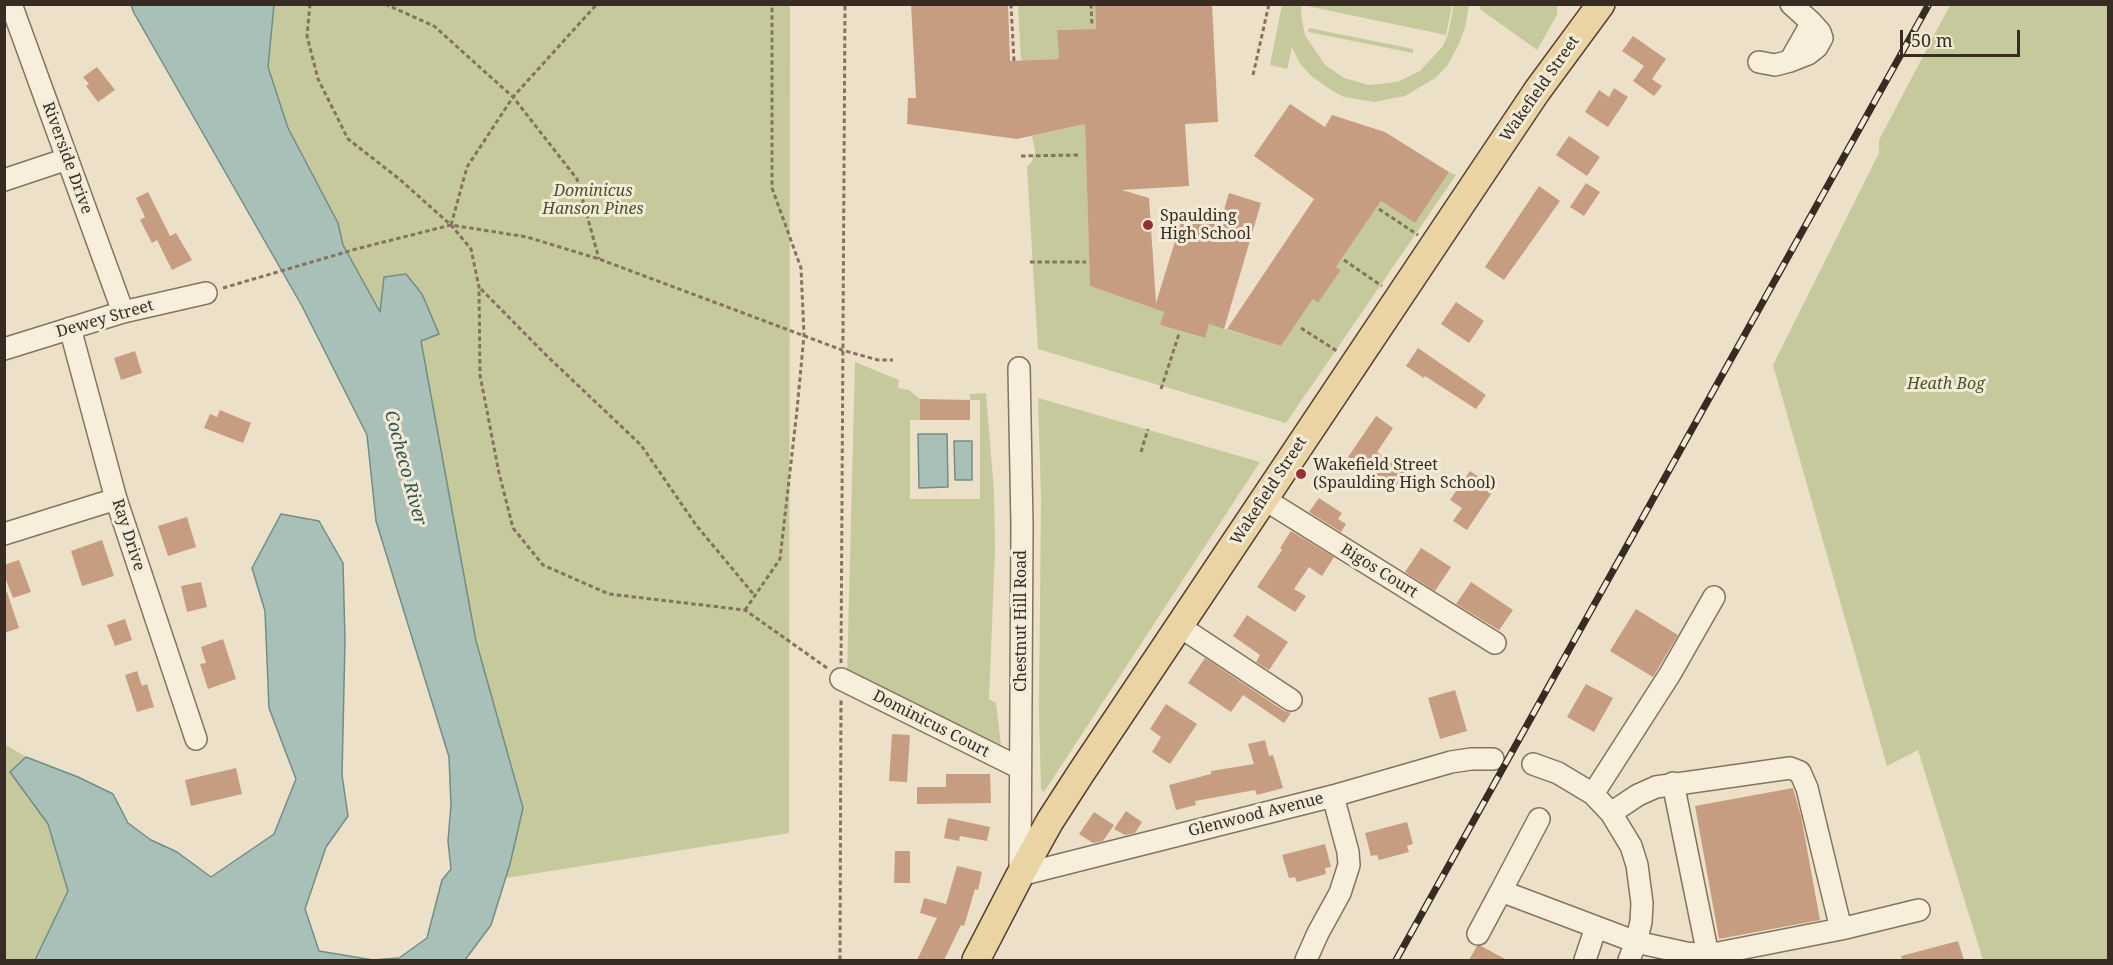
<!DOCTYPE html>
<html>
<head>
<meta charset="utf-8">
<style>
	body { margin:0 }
	#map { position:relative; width:2113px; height:965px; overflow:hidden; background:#ece0c8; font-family:"Noto Serif",serif }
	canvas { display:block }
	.frame { position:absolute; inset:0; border:6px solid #382b21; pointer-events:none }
	.scale { position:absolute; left:1900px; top:30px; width:120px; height:27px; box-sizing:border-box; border:3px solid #382b21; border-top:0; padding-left:8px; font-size:18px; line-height:21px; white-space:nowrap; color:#382b21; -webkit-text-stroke:4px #f3ebd7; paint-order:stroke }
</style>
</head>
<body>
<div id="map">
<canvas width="2113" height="965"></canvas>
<div class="frame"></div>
<div class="scale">50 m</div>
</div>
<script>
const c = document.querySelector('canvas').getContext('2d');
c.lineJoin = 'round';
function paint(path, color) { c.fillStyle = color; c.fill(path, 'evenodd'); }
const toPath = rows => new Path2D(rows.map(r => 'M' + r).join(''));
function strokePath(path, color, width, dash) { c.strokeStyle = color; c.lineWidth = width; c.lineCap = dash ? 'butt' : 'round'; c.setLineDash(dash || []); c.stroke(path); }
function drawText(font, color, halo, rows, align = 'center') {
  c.font = font + ' "Noto Serif",serif'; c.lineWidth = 6; c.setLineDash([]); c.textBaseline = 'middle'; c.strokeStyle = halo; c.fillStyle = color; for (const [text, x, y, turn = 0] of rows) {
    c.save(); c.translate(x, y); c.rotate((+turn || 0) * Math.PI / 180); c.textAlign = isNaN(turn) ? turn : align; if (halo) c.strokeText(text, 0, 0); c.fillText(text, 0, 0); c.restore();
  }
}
paint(toPath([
	[274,5,790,5,789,833,506,878,523,808,476,641,421,341,438,333,380,313,343,245,338,223,288,128,268,67],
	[1018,5,1095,5,1096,29,1057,30,1059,59,1021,61],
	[1282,5,1452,5,1446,35,1302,5,1301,15,1305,35,1325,65,1344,78,1369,85,1397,82,1420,71,1443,46,1448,34,1454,5,1469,5,1465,28,1458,46,1447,66,1435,78,1405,96,1374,102,1344,97,1331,90,1310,75,1299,62,1292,47,1287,69,1270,65],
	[1481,5,1557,5,1557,15,1537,50,1480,9],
	[1950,5,2108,5,2108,960,1983,960,1918,750,1887,766,1773,365,1879,153,1879,140],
	[1309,28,1413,49,1413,53,1308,32],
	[1085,124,1090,286,1164,312,1160,325,1204,338,1209,324,1281,346,1313,299,1318,303,1341,270,1336,267,1381,201,1415,223,1449,172,1456,175,1286,423,1038,349,1027,167,1032,161,1035,151,1032,136],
	[855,362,899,380,898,388,909,390,920,399,920,420,910,420,910,499,980,499,980,400,970,400,970,394,986,393,994,491,995,550,989,699,996,703,1001,745,847,676],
	[1038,398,1260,462,1044,792,1041,789,1039,711,1041,497],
	[4,744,26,757,11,773,48,824,68,891,35,960,5,960]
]), '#c5c99c');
const water = toPath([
	[131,5,274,5,268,67,288,128,338,223,343,245,380,312,384,277,406,274,422,294,439,334,421,341,476,641,523,808,510,864,491,925,465,960,35,960,68,891,48,824,10,772,26,757,78,777,113,794,128,823,151,840,177,852,211,877,274,834,296,779,269,708,265,611,252,568,281,514,319,521,343,563,345,641,342,775,348,816,326,847,305,909,319,951,373,960,399,958,427,938,442,880,451,869,448,841,451,805,449,757,376,521,367,435,302,306,134,13,131,5],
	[918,434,947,434,948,487,919,488,918,434],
	[954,441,972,441,972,480,955,480,954,441]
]);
paint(water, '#a9c0b9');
strokePath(water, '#708e86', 1.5);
paint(toPath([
	[911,4,1008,4,1010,61,1059,59,1057,30,1096,29,1095,4,1212,4,1218,122,1185,124,1189,186,1122,190,1149,198,1156,303,1185,209,1221,220,1229,193,1261,203,1224,329,1209,324,1205,338,1160,325,1164,312,1090,286,1085,124,1017,139,907,124,908,98,916,98],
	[1633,36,1666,59,1652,79,1662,86,1654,96,1633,81,1644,66,1622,51],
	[97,67,115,90,98,102,86,86,89,84,83,77],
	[1614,88,1628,97,1608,127,1585,112,1599,90,1609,97],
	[1290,104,1325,127,1332,115,1385,132,1449,172,1415,223,1381,201,1336,267,1341,270,1318,303,1313,299,1281,346,1227,329,1314,199,1254,156],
	[1569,136,1600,157,1587,176,1556,155],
	[1586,183,1600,192,1584,216,1570,207],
	[1539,186,1560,201,1504,280,1485,267],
	[148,192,170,236,176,233,192,260,172,270,157,240,152,243,140,220,145,217,136,198],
	[1456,302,1484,321,1469,343,1441,324],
	[1418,348,1486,395,1476,409,1425,376,1424,378,1406,366],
	[135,351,142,373,121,380,114,358],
	[920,399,970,400,970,420,920,420],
	[220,410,251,423,243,443,204,428,210,414,217,417],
	[1376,416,1393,428,1377,452,1406,472,1394,488,1348,457],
	[1470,471,1495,488,1467,530,1453,521,1462,508,1450,500],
	[1319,498,1342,513,1338,519,1346,524,1341,532,1309,512],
	[187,517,196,547,168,556,158,526],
	[1291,531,1334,557,1322,576,1309,567,1294,589,1306,596,1295,612,1257,587,1282,550,1280,548],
	[102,540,114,576,82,586,71,551],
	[1421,548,1451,567,1435,591,1405,572],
	[19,560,31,592,13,598,4,575,4,565],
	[201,582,207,607,187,612,181,586],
	[1471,582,1513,610,1499,630,1456,604],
	[7,592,19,628,4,633,4,593],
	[1636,609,1678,635,1653,677,1610,651],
	[1247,615,1288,642,1269,670,1256,662,1260,655,1233,636],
	[125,619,132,640,115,646,107,625],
	[223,639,236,679,208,689,200,664,206,663,201,647],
	[1205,658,1284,711,1291,713,1284,723,1243,695,1231,712,1188,683],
	[137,671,142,686,147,684,154,707,137,712,125,675],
	[1586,684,1613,698,1594,732,1567,717],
	[1455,690,1467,731,1440,739,1428,698],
	[1166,704,1197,724,1170,764,1152,752,1161,737,1150,729],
	[892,734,910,735,907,782,889,781],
	[1265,740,1269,756,1273,755,1283,788,1257,795,1255,790,1195,801,1196,805,1176,810,1169,785,1211,774,1211,771,1254,764,1248,744],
	[236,768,242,794,191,806,185,780],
	[946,774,990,774,991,803,917,804,917,787,946,787],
	[1793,788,1801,816,1820,920,1719,939,1695,806],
	[1126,811,1142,822,1135,833,1125,835,1114,829],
	[1094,812,1114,825,1103,841,1093,843,1079,834],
	[948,818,990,827,987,841,960,836,959,841,944,838],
	[1407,822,1413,844,1407,846,1409,852,1379,860,1377,855,1371,856,1365,833],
	[1325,844,1331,867,1325,868,1326,874,1297,882,1295,877,1289,878,1282,855],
	[895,851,910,851,910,883,894,883],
	[957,866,982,872,978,890,975,889,964,926,961,925,944,960,917,960,937,918,920,913,924,898,946,904],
	[1958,941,1964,960,1902,960,1901,956],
	[1477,946,1481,946,1507,960,1469,960]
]), '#c79d81');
const minor = toPath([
	[11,4,123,312],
	[1790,61,1808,54,1817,47,1822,38,1820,32,1811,22],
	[1759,62,1775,65,1790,61,1806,33,1811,22,1791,4],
	[4,180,67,159],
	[70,328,116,499,196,739],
	[4,349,123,312,206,293],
	[1019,368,1022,526,1020,875,1333,796,1451,762,1471,759,1493,759],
	[1264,499,1495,643],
	[4,534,116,499],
	[1179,626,1291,700],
	[841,679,1020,768],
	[1533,764,1558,773,1593,794,1611,813,1631,846,1637,865,1642,903,1641,922,1636,942,1629,960],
	[1673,783,1708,955],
	[1593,794,1670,674,1714,597],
	[1539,819,1501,891,1636,942,1686,953,1708,955,1841,929,1807,788,1800,772,1790,768,1656,787,1638,795,1611,813],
	[1841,929,1919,910],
	[1478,934,1501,891],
	[1306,960,1318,933,1340,893,1349,865,1348,852,1333,796],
	[1585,960,1596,927]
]);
const major = toPath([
	[976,960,1020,875,1050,821,1081,773,1482,173,1537,91,1601,4]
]);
strokePath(minor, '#86735e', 24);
strokePath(major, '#554132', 30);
strokePath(toPath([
	[310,4,307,36,318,79,348,139,398,178,451,225,471,249,479,287,480,375,499,473,513,528,543,565,609,594,745,610,827,668],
	[385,4,434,26,513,97,577,179,599,259],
	[1011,4,1014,61],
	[1091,4,1092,26],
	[1253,75,1269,4],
	[1021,156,1080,155],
	[1379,209,1418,235],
	[451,225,467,167,513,97,597,4],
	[1344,260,1382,286],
	[1030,262,1086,262],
	[223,288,356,249,451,225,527,237,599,259,842,350,878,360,893,360],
	[481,289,547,356,641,445,696,525,755,596],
	[1301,328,1337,351],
	[1161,389,1179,334],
	[1141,452,1148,429],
	[745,610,780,559,797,410,804,335,801,268,772,188,772,4],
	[841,663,845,4],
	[840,960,841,699]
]), '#86735e', 3, [4.5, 3]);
strokePath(minor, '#f7eedb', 21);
strokePath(major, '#ebd4a3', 27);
const rail = toPath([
	[1396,960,1929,4]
]);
strokePath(rail, '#382b21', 7);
strokePath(rail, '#f3ebd7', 4.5, [14]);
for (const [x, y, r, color] of [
	[1148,225,6,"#913235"],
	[1301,474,6,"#913235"]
]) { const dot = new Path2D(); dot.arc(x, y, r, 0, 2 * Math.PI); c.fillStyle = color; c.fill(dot); strokePath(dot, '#f3ebd7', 2); }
drawText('16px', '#382b21', '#f3ebd7', [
	["Wakefield Street",1540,89,-55],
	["Riverside Drive",67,158,70],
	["Dewey Street",105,319,-16],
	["Wakefield Street",1269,491,-57],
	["Ray Drive",128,535,72],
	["Bigos Court",1379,571,32],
	["Chestnut Hill Road",1021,621,-90],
	["Dominicus Court",931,724,27],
	["Glenwood Avenue",1256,815,-14]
]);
drawText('italic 16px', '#495329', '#f3ebd7', [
	["Dominicus",593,191],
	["Hanson Pines",593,209],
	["Heath Bog",1946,384]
]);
drawText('16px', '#382b21', '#f3ebd7', [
	["Spaulding",1160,216],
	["High School",1160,234],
	["Wakefield Street",1313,465],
	["(Spaulding High School)",1313,483]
], 'left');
drawText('italic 18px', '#315653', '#f3ebd7', [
	["Cocheco River",405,468,75]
]);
</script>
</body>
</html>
